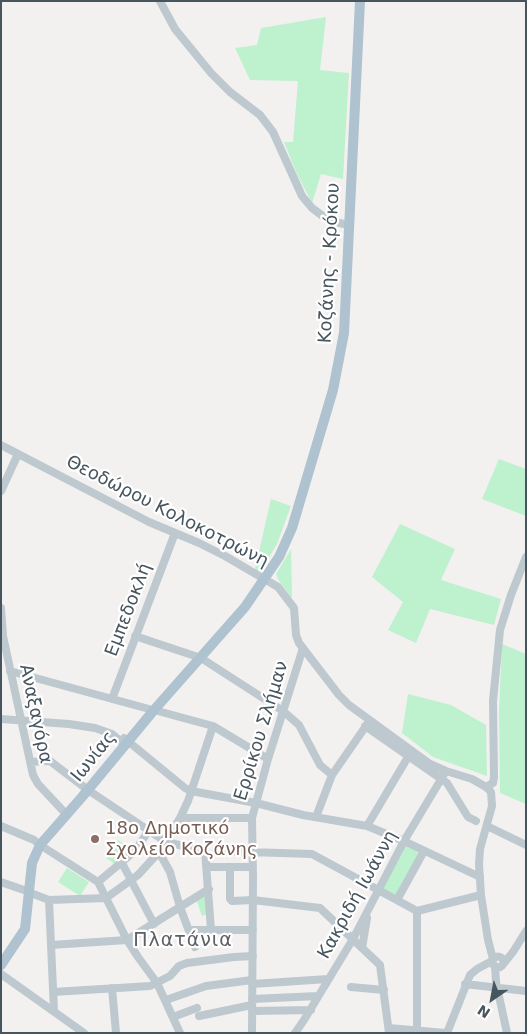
<!DOCTYPE html>
<html>
<head>
<meta charset="utf-8">
<style>
	body { margin:0 }
	#map { position:relative; width:527px; height:1034px; overflow:hidden; background:#f3f0f0; font-family:"DejaVu Sans",sans-serif }
	canvas { display:block }
	.frame { position:absolute; inset:0; border:2px solid #47555e; pointer-events:none }
	.north { position:absolute; left:467px; top:974px; width:50px; height:50px; -webkit-text-stroke:4px #fff; paint-order:stroke; rotate:213deg; font-size:14px; font-weight:700; line-height:20px; text-align:center; color:#47555e }
	.north::after { content:''; display:block; margin:auto; width:18px; height:22px; background:#47555e; clip-path:polygon(50% 0,100% 100%,50% 72%,0 100%) }
</style>
</head>
<body>
<div id="map">
<canvas width="527" height="1034"></canvas>
<div class="frame"></div>
<div class="north">N</div>
</div>
<script>
const c = document.querySelector('canvas').getContext('2d');
c.lineJoin = 'round';
function paint(path, color) { c.fillStyle = color; c.fill(path, 'evenodd'); }
const toPath = rows => new Path2D(rows.map(r => 'M' + r).join(''));
function strokePath(path, color, width, dash) { c.strokeStyle = color; c.lineWidth = width; c.lineCap = dash ? 'butt' : 'round'; c.setLineDash(dash || []); c.stroke(path); }
function drawText(font, color, halo, rows, align = 'center') {
  c.font = font + ' "DejaVu Sans",sans-serif'; c.lineWidth = 4.5; c.setLineDash([]); c.textBaseline = 'middle'; c.strokeStyle = halo; c.fillStyle = color; for (const [text, x, y, turn = 0] of rows) {
    c.save(); c.translate(x, y); c.rotate((+turn || 0) * Math.PI / 180); c.textAlign = isNaN(turn) ? turn : align; if (halo) c.strokeText(text, 0, 0); c.fillText(text, 0, 0); c.restore();
  }
}
paint(toPath([
	[326,17,320,70,349,73,343,179,321,174,312,203,296,172,284,142,293,142,298,81,250,80,235,48,257,45,261,28],
	[499,459,526,469,526,516,482,499],
	[271,499,291,506,277,544,260,572,255,569],
	[400,524,455,549,441,580,501,599,494,625,430,609,416,643,388,630,403,602,372,577],
	[291,549,292,597,291,597,279,581,276,574],
	[502,644,526,654,526,804,500,793,499,712],
	[408,694,451,705,486,725,487,776,433,757,402,733],
	[118,840,128,847,116,865,106,858],
	[406,845,420,853,396,897,382,890],
	[67,868,89,882,80,896,58,882],
	[206,894,207,914,202,916,196,899]
]), '#bef1ce');
strokePath(toPath([
	[160,1,175,29,211,73,230,92,260,115,273,132,302,196,312,208,328,220,348,225],
	[1,445,149,522,199,543,225,556,278,587,294,608,296,635,299,643,339,695,349,705,430,764,446,771,472,779,486,787,491,792,492,806,480,849,479,864,481,895,488,940,493,959],
	[1,491,18,454],
	[1,608,3,636,33,775,38,784,67,815],
	[135,636,201,658,283,711,299,725,320,765,332,775],
	[10,671,149,709],
	[112,699,175,533],
	[154,710,213,726,268,759],
	[1,719,69,724,95,728,112,734,125,745],
	[365,726,447,783,468,817,476,821],
	[124,738,185,788,191,791,256,803,303,815,367,826,404,841,480,877],
	[30,762,50,761,88,790,166,842,205,851,211,930],
	[486,787,493,783,494,777,493,701,500,630,511,595,526,557],
	[316,817,332,775,368,723],
	[180,818,252,818],
	[1,826,34,840,40,845,98,882],
	[367,826,408,757],
	[487,826,526,845],
	[216,851,312,854,417,911,481,895],
	[159,852,170,872,180,907,195,947],
	[122,863,154,924],
	[207,867,253,867],
	[230,867,230,899,232,901,253,900,320,908,380,965,389,1033],
	[1,882,24,890],
	[98,882,127,940,138,957,157,983,180,1033],
	[98,882,135,851,149,830],
	[28,892,49,900,106,898,138,875,159,852,180,818,188,801,213,726],
	[49,900,54,1011],
	[397,900,424,851],
	[417,911,417,1030],
	[190,930,253,930],
	[51,945,127,940,209,889],
	[362,948,367,918],
	'492.5 962a5.5 5.5 0 1 1 11 0a5.5 5.5 0 1 1-11 0Z',
	[504,963,513,952,526,931],
	[495,966,496,982,507,1033],
	[1,974,84,1033],
	[252,984,328,979],
	[465,984,526,991],
	[351,987,384,990],
	[112,988,116,1033],
	[53,992,150,986,170,976,179,966,187,963,234,957,253,956],
	[252,999,318,996],
	[166,1000,206,986,252,980],
	[252,1011,311,1010],
	[199,1016,252,1005],
	[173,1017,197,1008],
	[389,1028,445,1033],
	[252,1033,253,877,252,818,268,759,303,648],
	[295,1033,304,1020,353,939,404,841,446,771],
	[447,1033,470,975,477,969,492,961]
]), '#bdc9cf', 8);
strokePath(toPath([
	[1,965,25,929,32,863,40,845,82,797,154,710,245,607,279,557,292,528,333,390,344,333,360,1]
]), '#afc2cf', 10);
for (const [x, y, r, color] of [
	[95,839,5,"#8d6e63"]
]) { const dot = new Path2D(); dot.arc(x, y, r, 0, 2 * Math.PI); c.fillStyle = color; c.fill(dot); strokePath(dot, '#fff', 2); }
drawText('18px', '#47555e', '#fff', [
	["Κοζάνης - Κρόκου",330,263,-87],
	["Θεοδώρου Κολοκοτρώνη",167,512,27],
	["Εμπεδοκλή",129,610,-69],
	["Αναξαγόρα",35,714,78],
	["Ερρίκου Σλήμαν",262,731,-73],
	["Ιωνίας",94,757,-51],
	["Κακριδή Ιωάννη",358,895,-61]
]);
drawText('18px', '#785e54', '#fff', [
	["18ο Δημοτικό",105,829],
	["Σχολείο Κοζάνης",105,850]
], 'left');
c.letterSpacing = '1px';
drawText('19px', '#5c6165', '#fff', [
	["Πλατάνια",183,941]
]);
c.letterSpacing = '0px';
</script>
</body>
</html>
